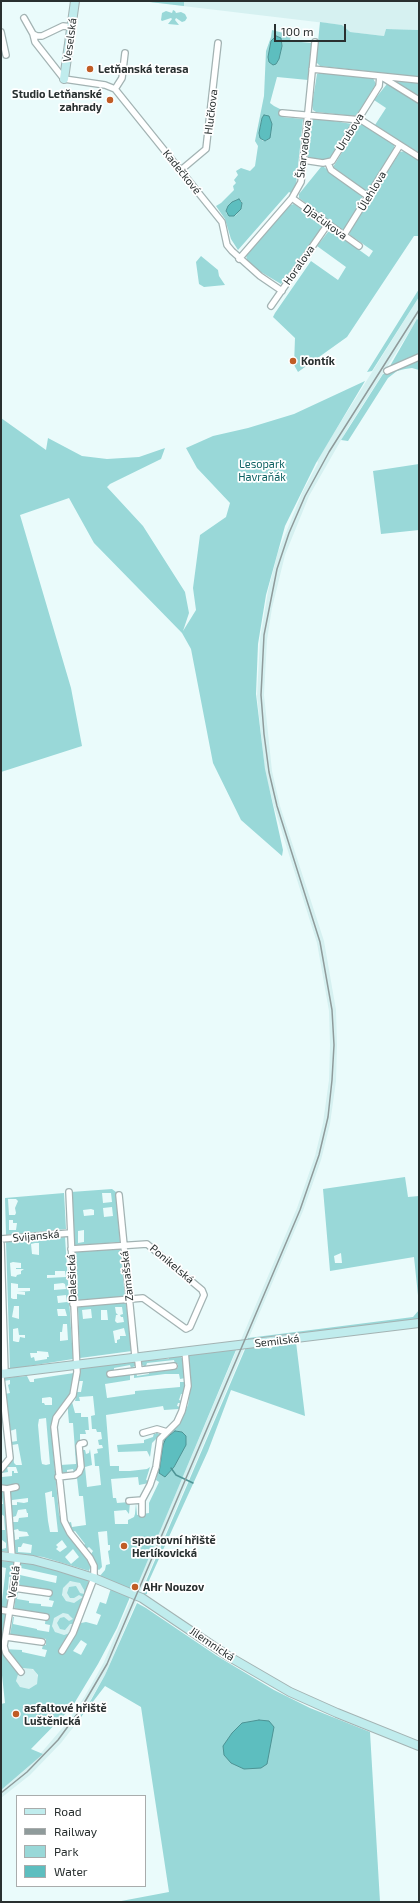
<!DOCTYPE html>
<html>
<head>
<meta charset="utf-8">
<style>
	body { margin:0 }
	#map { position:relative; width:420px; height:1903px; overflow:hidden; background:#eafbfb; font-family:"Exo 2",sans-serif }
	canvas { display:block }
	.frame { position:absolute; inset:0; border:2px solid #293030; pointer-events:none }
	.legend { position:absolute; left:16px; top:1795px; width:130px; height:92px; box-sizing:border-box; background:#fff; border:1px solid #a9acac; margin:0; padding:5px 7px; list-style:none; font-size:12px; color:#293030 }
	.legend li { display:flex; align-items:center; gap:8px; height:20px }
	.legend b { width:20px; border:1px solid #a9acac }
	.scale { position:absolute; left:274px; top:24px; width:72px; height:18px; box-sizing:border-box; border:2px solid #293030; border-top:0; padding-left:5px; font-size:12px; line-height:14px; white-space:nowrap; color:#293030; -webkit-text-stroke:3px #fff; paint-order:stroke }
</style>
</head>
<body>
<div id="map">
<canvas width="420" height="1903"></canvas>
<div class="frame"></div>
<ul class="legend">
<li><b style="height:5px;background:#c0eced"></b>Road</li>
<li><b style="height:5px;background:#8f9b9b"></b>Railway</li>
<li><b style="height:11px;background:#99d8d8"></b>Park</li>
<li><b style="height:11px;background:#5dbebf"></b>Water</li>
</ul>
<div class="scale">100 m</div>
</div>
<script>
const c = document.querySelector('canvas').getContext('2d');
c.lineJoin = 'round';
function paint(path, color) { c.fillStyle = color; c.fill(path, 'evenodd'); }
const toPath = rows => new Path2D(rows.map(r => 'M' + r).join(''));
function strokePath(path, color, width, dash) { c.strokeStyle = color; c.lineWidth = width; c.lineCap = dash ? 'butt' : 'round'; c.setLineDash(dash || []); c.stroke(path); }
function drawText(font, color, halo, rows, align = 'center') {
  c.font = font + ' "Exo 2",sans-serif'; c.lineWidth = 3.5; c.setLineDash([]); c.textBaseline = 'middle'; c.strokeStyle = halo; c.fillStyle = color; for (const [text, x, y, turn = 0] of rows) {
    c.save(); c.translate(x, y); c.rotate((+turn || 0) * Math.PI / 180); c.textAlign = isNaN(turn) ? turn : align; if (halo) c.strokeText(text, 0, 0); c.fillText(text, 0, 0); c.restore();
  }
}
paint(toPath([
	[141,1,419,1,419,30,386,29,384,36,349,32,342,25],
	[419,297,419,321,417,320,348,428,309,496,285,555,272,608,267,640,264,695,272,771,280,806,324,941,336,1010,337,1045,336,1081,330,1124,321,1160,303,1211,105,1675,78,1721,61,1743,30,1775,1,1798,1,1789,41,1753,65,1725,85,1696,104,1662,297,1208,315,1156,323,1123,329,1080,330,1045,329,1011,317,943,274,807,265,773,257,696,260,639,268,591,278,552,302,493,318,463,317,460],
	'62 1592a11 11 0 1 1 22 0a11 11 0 1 1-22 0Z',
	'52 1624a11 11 0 1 1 22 0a11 11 0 1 1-22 0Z',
	'16 1679a11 11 0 1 1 22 0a11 11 0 1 1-22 0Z'
]), '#d6f1f1');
paint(toPath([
	[141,1,184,1,184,6],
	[173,10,175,11,176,13,181,12,185,14,187,18,185,21,182,22,176,18,175,20,179,25,168,24,172,19,171,18,162,21,161,20,162,13,166,11,172,13],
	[320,22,342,25,350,32,384,36,386,29,419,30,419,77,320,66,316,62],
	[272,30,291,35,290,41,312,43,308,80,277,77,270,103,274,106,282,110,282,117,303,119,296,185,291,193,289,192,238,250,231,239,225,219,216,206,221,203,234,190,233,186,236,183,234,180,238,175,236,171,241,168,250,171,255,166,258,146,255,141,264,96,266,51,271,37],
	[276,37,281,38,282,46,276,64],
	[262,118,271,119,270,137,266,141,263,141,259,135],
	[242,201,242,207,236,215,234,216,226,213,228,206],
	[320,73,373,78,376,84,357,115,354,116,316,112,313,110,312,105,317,74],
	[394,79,419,82,419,98,393,82],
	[387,84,419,103,419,153,375,125,386,108,374,100],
	[316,118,352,124,332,156,327,160,310,159,306,154,309,125,312,120],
	[360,123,394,145,394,149,368,191,366,191,333,167],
	[405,151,419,159,419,236,414,236,347,337,298,372,294,365,295,338,273,317,275,313,311,261,338,280,346,267,317,246,328,232,333,231,369,257,373,251,350,235,349,232,400,152],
	[321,167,324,167,362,196,362,201,344,229,340,229,299,198,299,194],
	[294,204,321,224,322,227,281,284,261,272,247,261,246,255,290,205],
	[201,256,218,270,219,276,225,285,204,287,199,284,196,262],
	[419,289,419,297,372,371,367,372],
	[417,319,419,321,419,354,390,366],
	[419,359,419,370,412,368,405,369,397,371,388,378,348,441,341,440,383,374],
	[365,381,316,463,285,526,266,595,258,644,256,694,265,769,283,850,282,856,241,820,213,763,191,649,182,633,94,543,69,498,20,515,71,688,82,746,1,772,1,418,46,450,48,438,82,456,107,459,139,457,165,448,161,459,110,484,107,487,143,526,185,592,189,613,183,631,196,610,193,588,200,535,226,517,230,503,197,468,186,448,213,436,248,428,294,414],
	[419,464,419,530,381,534,373,471],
	[405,1177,408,1197,419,1196,419,1305,414,1257,330,1271,323,1189],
	[341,1253,342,1263,335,1263,334,1256],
	[112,1189,116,1192,120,1242,74,1246,71,1192],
	[102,1193,111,1193,112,1202,103,1203],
	[112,1207,113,1216,104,1217,103,1208],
	[91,1209,94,1210,94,1215,84,1216,83,1210],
	[84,1230,84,1242,78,1243,78,1231],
	[64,1193,66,1229,6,1235,5,1198],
	[8,1199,16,1199,18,1201,15,1208,16,1213,15,1215,9,1215],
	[9,1220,13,1220,13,1223,17,1223,16,1230,9,1230],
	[65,1237,73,1359,10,1369,6,1242],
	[35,1243,39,1243,39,1255,32,1254,31,1244],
	[13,1262,21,1263,21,1268,16,1268,16,1269,24,1269,21,1271,21,1274,17,1275,16,1277,11,1276,10,1263],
	[55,1271,65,1271,66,1277,47,1278,47,1275,55,1275],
	[11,1283,18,1284,18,1288,30,1288,30,1291,17,1292,25,1292,25,1295,17,1294,17,1299,13,1299,11,1298],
	[63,1283,65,1284,66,1289,54,1290,54,1284],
	[66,1295,67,1302,58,1303,57,1296],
	[14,1306,19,1306,19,1319,12,1317],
	[57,1309,65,1309,67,1316,58,1316],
	[63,1324,67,1324,68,1340,60,1341,60,1332,62,1332],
	[18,1328,19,1335,25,1335,25,1338,20,1337,19,1342,17,1342,13,1341,13,1329],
	[37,1351,48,1352,49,1357,47,1357,47,1359,35,1361,34,1357,31,1358,30,1353,37,1353],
	[120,1248,125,1297,77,1301,75,1252],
	[126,1302,132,1351,80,1358,78,1306],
	[115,1307,122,1307,123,1314,120,1315,121,1317,123,1317,124,1322,117,1323,115,1321,116,1315,118,1315,116,1313],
	[91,1309,92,1318,83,1319,82,1310],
	[101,1310,107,1310,108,1320,101,1320],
	[124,1328,126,1336,120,1336,120,1339,117,1340,117,1343,115,1343,113,1331],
	[419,1310,419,1321,245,1344,248,1338,413,1317],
	[296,1342,305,1416,231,1390,208,1451,147,1585,147,1594,143,1595,141,1593,246,1347,263,1346,271,1349,274,1344],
	[213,1350,214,1352,236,1350,137,1586,132,1583,129,1591,99,1577,105,1570,106,1565,110,1564,108,1551,110,1550,110,1545,108,1545,107,1531,98,1532,102,1567,99,1570,96,1568,91,1554,93,1551,89,1547,86,1549,83,1546,85,1544,75,1531,73,1532,68,1523,71,1522,72,1527,86,1525,83,1496,79,1496,77,1478,81,1450,85,1450,86,1454,89,1453,90,1449,92,1465,85,1467,87,1487,101,1485,99,1466,95,1466,94,1454,98,1453,97,1449,103,1448,102,1445,99,1445,98,1440,102,1439,101,1432,97,1432,96,1429,92,1429,91,1416,95,1415,93,1396,79,1397,80,1401,75,1401,77,1392,81,1392,83,1381,79,1381,80,1369,82,1367,132,1359,136,1362,135,1366,131,1368,130,1365,114,1368,114,1371,130,1373,130,1380,105,1384,107,1398,135,1394,135,1391,180,1387,180,1382,185,1382,185,1394,181,1394,179,1400,182,1401,181,1403,178,1403,177,1406,180,1407,179,1409,164,1410,163,1406,106,1415,110,1466,119,1466,119,1471,130,1471,147,1469,150,1467,146,1480,149,1481,149,1483,139,1485,138,1477,111,1479,113,1498,116,1498,117,1503,130,1502,129,1514,126,1510,114,1511,115,1524,128,1524,128,1520,134,1517,135,1514,136,1503,137,1515,149,1513,149,1503,159,1482,156,1480,163,1440,179,1424,188,1405,190,1391,187,1357,190,1353],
	[175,1431,182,1432,174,1467,172,1468,166,1438],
	[180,1355,183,1360,185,1378,180,1379,179,1374,165,1374,134,1378,134,1374,136,1372,137,1376,149,1374,149,1371,178,1368,178,1364,175,1364,174,1360,147,1363,146,1366,144,1366,141,1364,142,1360,169,1359,169,1357],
	[74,1373,70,1395,56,1412,51,1430,59,1514,67,1534,85,1556,91,1565,89,1571,43,1557,14,1553,13,1526,9,1491,17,1490,17,1485,2,1486,1,1478,1,1472,12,1458,2,1378,27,1376,30,1382,34,1382,34,1379],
	[10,1380,10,1384,8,1385,10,1393,5,1394,3,1381],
	[50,1397,52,1398,52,1405,45,1405,44,1403,42,1403,42,1398],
	[46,1418,50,1464,46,1465,42,1464,41,1459,38,1425,39,1419],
	[16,1429,17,1441,11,1442,10,1431],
	[18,1444,22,1465,16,1465,14,1463,12,1445],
	[7,1467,16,1467,18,1473,14,1473,14,1471,12,1471,12,1476,2,1477,2,1473,8,1472],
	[52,1491,52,1497,54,1497,58,1532,50,1532,48,1521,45,1493],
	[28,1498,28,1502,24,1503,17,1502,17,1505,12,1505,12,1500],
	[26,1509,27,1513,28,1513,28,1517,19,1518,18,1522,13,1522,13,1517,16,1516,18,1510],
	[18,1529,19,1531,27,1532,29,1536,19,1537,19,1539,15,1540,14,1530],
	[62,1540,67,1547,60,1552,56,1549,58,1547,56,1545],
	[23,1543,32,1545,31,1553,18,1552,18,1547,21,1547],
	[73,1549,79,1557,71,1564,65,1557],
	[72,1402,75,1413,81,1413,81,1417,88,1417,89,1430,85,1430,86,1434,80,1434,80,1440,77,1443,79,1465,78,1469,74,1473,73,1469,67,1470,67,1473,63,1474,61,1473,60,1465,76,1464,73,1423,69,1423,68,1412,68,1407],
	[156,1432,160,1435,152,1443,150,1457,147,1451,118,1452,117,1445,144,1443,144,1440,153,1437,154,1433,156,1434],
	[1,1491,4,1491,8,1552,1,1551,2,1549,6,1548,6,1543,2,1540,1,1535,1,1526,1,1530,5,1530,4,1516,1,1514,1,1504,3,1504],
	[21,1560,87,1578,89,1585,79,1614,75,1617,76,1624,86,1622,97,1625,101,1615,96,1613,100,1602,106,1604,111,1588,130,1597,117,1628,98,1664,72,1707,31,1749,43,1754,1,1790,1,1704,5,1703,1,1666,1,1613,6,1614,8,1617,4,1649,22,1650,22,1652,45,1657,47,1650,42,1649,43,1645,46,1645,46,1639,10,1635,13,1617,14,1617,13,1624,37,1629,37,1630,49,1632,50,1625,45,1624,46,1615,14,1610,16,1593,18,1592,17,1599,29,1601,29,1603,41,1604,41,1606,52,1607,54,1601,49,1600,50,1596,52,1596,52,1591,17,1586],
	[21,1568,57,1576,56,1583,20,1575],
	[70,1581,80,1583,84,1590,84,1594,80,1593,76,1586,69,1587,67,1593,70,1598,74,1598,79,1595,83,1597,74,1603,66,1601,62,1595,63,1588],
	[63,1613,68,1614,73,1619,69,1621,64,1617,60,1618,57,1623,60,1629,65,1630,70,1624,74,1624,70,1633,64,1635,55,1632,52,1626,54,1618],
	[81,1640,87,1644,81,1655,73,1651],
	[23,1668,33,1669,38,1675,37,1684,29,1689,20,1687,16,1681,19,1671,22,1674,24,1673,22,1669],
	[1,1561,15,1562,13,1576,9,1577,7,1600,10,1604,9,1609,1,1609,6,1568,1,1567],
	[137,1603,146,1608,217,1656,274,1690,310,1708,370,1732,380,1902,116,1902,169,1892,141,1707,105,1686,71,1730,91,1700,105,1675]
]), '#99d8d8');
const water = toPath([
	[276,36,281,38,282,46,279,59,276,64,273,65,269,62,268,57,271,41,276,36],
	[264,115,269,116,272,124,270,138,265,141,260,138,259,133,262,118,264,115],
	[239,199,242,203,241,209,234,216,229,216,226,211,228,206,232,202,239,199],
	[175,1431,182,1432,186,1436,186,1445,174,1467,165,1477,159,1473,163,1445,166,1438,175,1431],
	[259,1720,269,1721,274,1727,267,1764,261,1768,244,1769,231,1763,224,1755,223,1746,232,1733,242,1723,259,1720]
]);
paint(water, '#5dbebf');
strokePath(water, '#4d9394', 1);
strokePath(toPath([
	[171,1468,176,1475,193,1483]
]), '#4d9394', 1.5);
const street = toPath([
	[24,18,33,34,37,36,42,36,63,26,72,27],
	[1,32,6,55],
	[33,34,35,42,64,79,105,85,115,89,222,222,227,245,232,251,260,276,282,291],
	[312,69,419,80],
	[382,77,419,100],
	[115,89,122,78,125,53],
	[282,113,361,120,419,157],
	[303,160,323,163,332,161,379,86,380,76],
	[328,163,331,170,369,197],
	[181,170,206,149,218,43],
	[292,198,359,246],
	[344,235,400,145],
	[239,259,292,198,301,182,315,42],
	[271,306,328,224],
	[387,371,419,357],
	[119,1195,135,1356,138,1361,139,1370],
	[1,1239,70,1233],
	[1,1244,5,1373],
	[71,1249,147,1244,202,1290,204,1295,190,1327,186,1329,143,1298,73,1304],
	[110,1374,174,1366],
	[1,1377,10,1458,1,1469],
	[143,1433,157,1429,167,1432],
	[58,1477,75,1475,79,1472,81,1467,79,1446,80,1444,84,1443],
	[1,1488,7,1489,12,1557],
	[7,1489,16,1487],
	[129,1501,142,1500,150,1485,156,1467,160,1439,177,1422,182,1411,188,1386,185,1351],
	[142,1514,142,1500],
	[18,1558,4,1646,6,1653,21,1672],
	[14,1588,49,1593],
	[1,1610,46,1617],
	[6,1637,42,1642],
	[62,1651,73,1633,94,1578,94,1566,90,1558,70,1533,64,1521,54,1427,56,1418,73,1395,77,1372,69,1192]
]);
const secondary = toPath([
	[64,79,75,1],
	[1,1374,419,1323],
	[1,1556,33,1560,59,1567,94,1578,142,1598,228,1656,290,1692,337,1713,419,1746]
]);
strokePath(street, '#a3b3b3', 8);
strokePath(secondary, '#a3b3b3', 10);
strokePath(street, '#fff', 5.5);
strokePath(secondary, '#c0eced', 8);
strokePath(toPath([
	[1,1793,27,1772,58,1740,80,1710,107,1664,300,1210,319,1155,328,1117,332,1080,334,1045,332,1010,320,942,277,806,269,772,264,734,261,695,264,635,277,569,289,533,305,496,329,452,419,310]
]), '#8f9b9b', 1.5);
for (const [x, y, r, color] of [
	[90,69,4,"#c05c25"],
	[110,100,4,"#c05c25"],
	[293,361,4,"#c05c25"],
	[124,1546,4,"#c05c25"],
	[135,1587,4,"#c05c25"],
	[16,1714,4,"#c05c25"]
]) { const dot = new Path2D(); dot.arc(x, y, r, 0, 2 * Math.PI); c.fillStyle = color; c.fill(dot); strokePath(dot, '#fff', 1.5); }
drawText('11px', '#293030', '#fff', [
	["Veselská",70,40,-82],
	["Hlučkova",211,112,-83],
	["Urubova",350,132,-58],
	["Škarvadova",304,149,-83],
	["Kadečkové",182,172,51],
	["Úlehlova",372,191,-59],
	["Djačukova",325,222,36],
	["Horalova",299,265,-55],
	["Svijanská",36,1236,-5],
	["Ponikelská",172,1264,40],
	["Zamašská",127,1276,-96],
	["Dalešická",72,1278,-92],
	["Semilská",277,1341,-7],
	["Veselá",14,1582,-82],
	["Jilemnická",212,1644,34]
]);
drawText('bold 11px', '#293030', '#fff', [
	["Letňanská terasa",98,69],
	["Studio Letňanské",102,94,"right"],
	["zahrady",102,107,"right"],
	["Kontík",301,361],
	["sportovní hřiště",132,1540],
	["Herlíkovická",132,1553],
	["AHr Nouzov",143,1587],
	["asfaltové hřiště",24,1708],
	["Luštěnická",24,1721]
], 'left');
drawText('11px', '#0f6263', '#fff', [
	["Lesopark",262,464],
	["Havraňák",262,477]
]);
</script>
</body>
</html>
